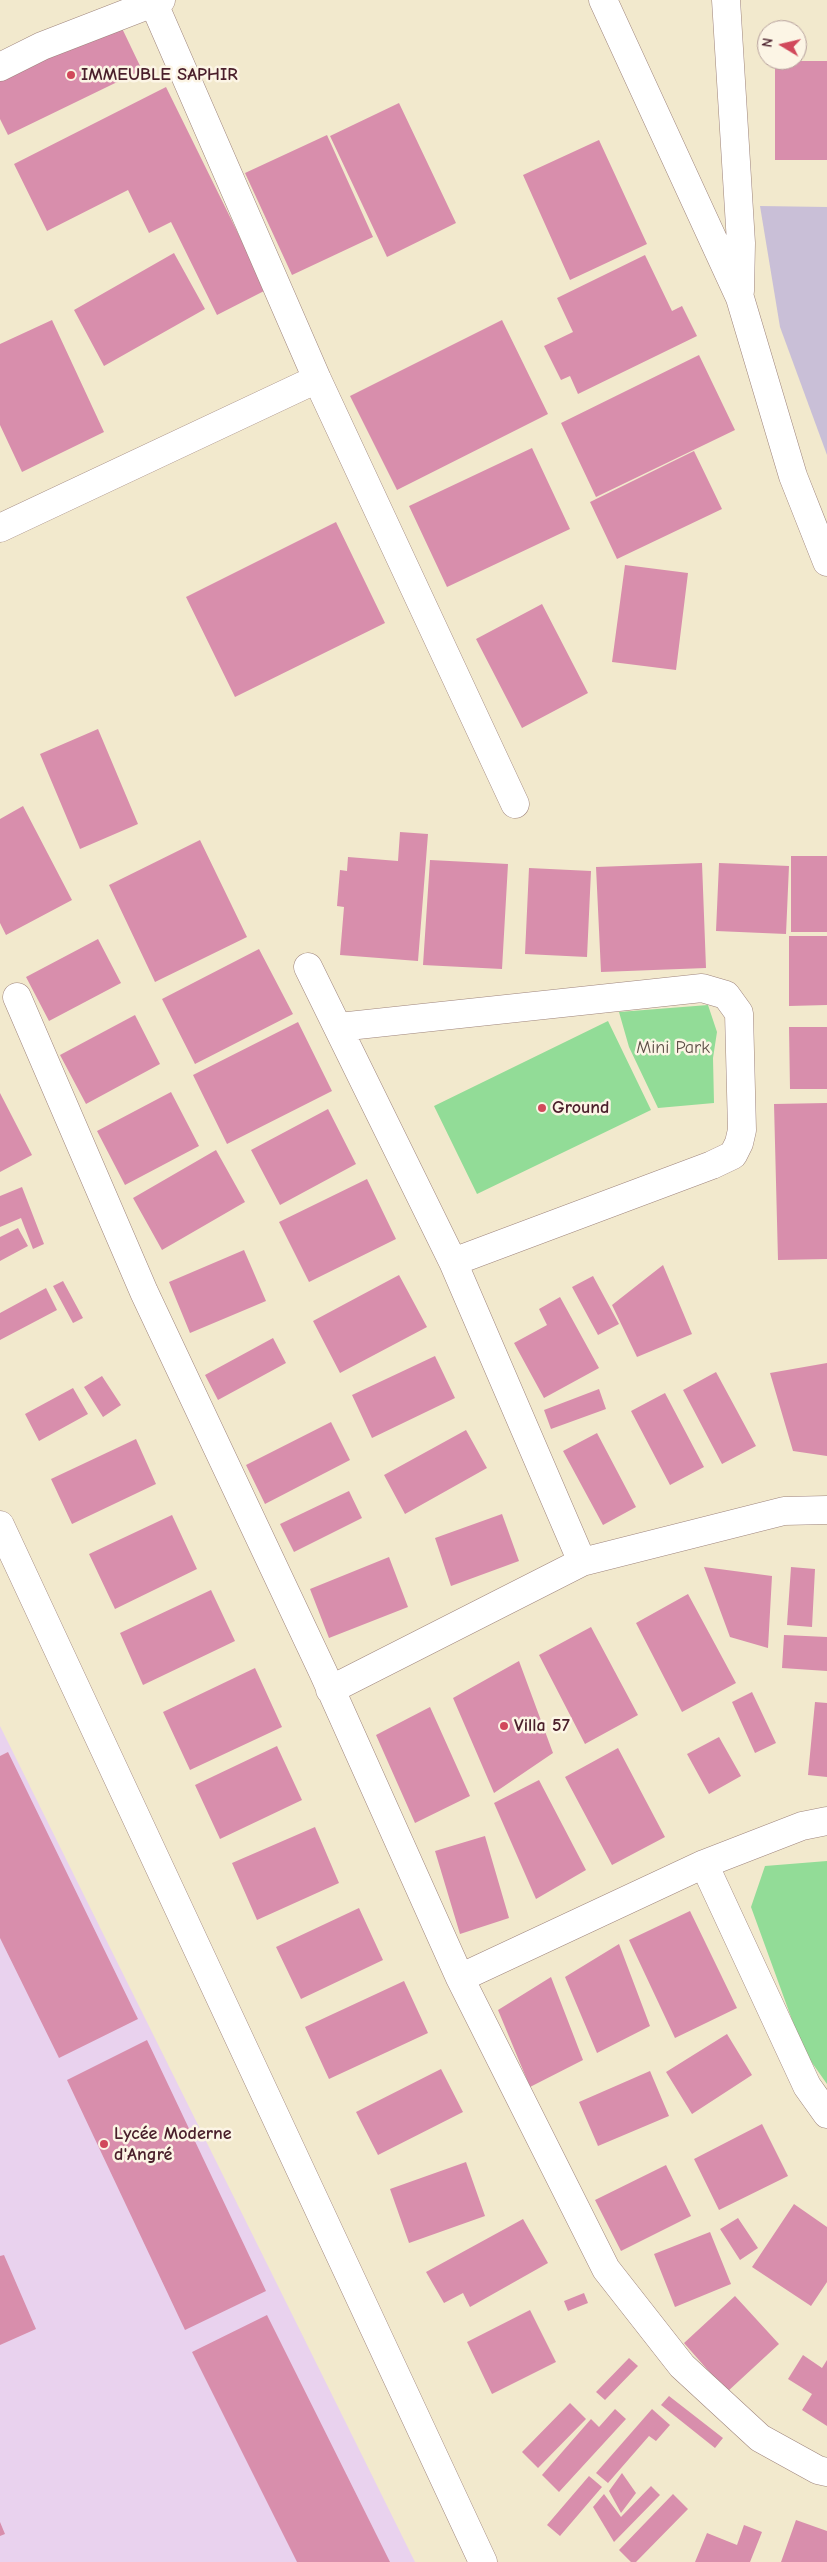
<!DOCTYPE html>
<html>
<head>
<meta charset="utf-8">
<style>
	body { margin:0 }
	#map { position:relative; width:827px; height:2562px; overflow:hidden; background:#f2e9cd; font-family:"Comic Neue",sans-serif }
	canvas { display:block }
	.north { position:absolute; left:757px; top:20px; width:50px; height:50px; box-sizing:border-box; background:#fcf5e5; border:1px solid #b59f9b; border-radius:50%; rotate:279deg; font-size:14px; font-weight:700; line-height:20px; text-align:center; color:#4a1f2b }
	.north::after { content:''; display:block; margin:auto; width:18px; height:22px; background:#d1495b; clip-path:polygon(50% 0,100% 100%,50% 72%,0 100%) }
</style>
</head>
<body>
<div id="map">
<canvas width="827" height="2562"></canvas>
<div class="north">N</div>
</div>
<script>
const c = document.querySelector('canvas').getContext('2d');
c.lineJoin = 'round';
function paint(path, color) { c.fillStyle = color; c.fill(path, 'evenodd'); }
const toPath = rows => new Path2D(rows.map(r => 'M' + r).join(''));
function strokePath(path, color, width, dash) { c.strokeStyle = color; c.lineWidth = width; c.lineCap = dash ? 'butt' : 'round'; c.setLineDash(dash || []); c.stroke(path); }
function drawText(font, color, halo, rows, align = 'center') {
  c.font = font + ' "Comic Neue",sans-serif'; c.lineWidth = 5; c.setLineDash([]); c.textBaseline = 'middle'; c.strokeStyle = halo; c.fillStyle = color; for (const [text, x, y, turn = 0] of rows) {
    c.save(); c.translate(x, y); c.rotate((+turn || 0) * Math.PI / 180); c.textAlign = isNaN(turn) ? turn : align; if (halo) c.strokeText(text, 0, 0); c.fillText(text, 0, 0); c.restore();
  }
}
paint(toPath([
	[0,1726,415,2562,0,2562]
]), '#e9d2ee');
paint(toPath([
	[760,206,827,207,827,455,780,327]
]), '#c9bfd7');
paint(toPath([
	[708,1005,717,1032,713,1058,714,1103,658,1108,629,1047,619,1012],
	[608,1021,651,1110,477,1194,434,1106],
	[827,1861,827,2084,803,2050,751,1907,765,1866]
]), '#92dc97');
paint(toPath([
	[119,22,142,70,8,135,0,119,0,80],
	[775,61,827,61,827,160,775,160],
	[166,87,266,290,217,315,171,222,149,233,128,190,47,231,14,164],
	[399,103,456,223,387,257,330,136],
	[327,135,373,237,292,275,245,173],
	[599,140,647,244,570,280,523,175],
	[174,253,205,309,104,366,74,310],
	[645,255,672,311,682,306,697,336,578,394,570,376,561,380,544,346,573,332,557,298],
	[52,320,104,432,22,472,0,425,0,344],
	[502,320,548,414,397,490,350,396],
	[699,355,735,430,596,497,561,423],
	[532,448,570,529,447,587,409,506],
	[694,451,722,509,617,559,590,502],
	[336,522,385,623,235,697,186,597],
	[625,565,688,573,676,670,612,662],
	[542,604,588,693,522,728,476,639],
	[98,729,138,824,80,849,40,754],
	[23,806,72,900,6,935,0,923,0,819],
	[400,832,428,834,418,961,340,955,344,907,337,906,340,870,347,871,348,857,398,861],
	[200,840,247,937,155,982,109,885],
	[791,856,827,856,827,932,791,932],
	[430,860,508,864,502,969,423,965],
	[702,863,706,968,601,972,596,867],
	[719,863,789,866,786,934,716,931],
	[529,868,591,871,587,957,525,954],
	[789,936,827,936,827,1005,789,1006],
	[98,939,121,983,49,1021,26,977],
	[259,949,293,1014,195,1064,162,999],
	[135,1015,160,1064,86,1104,60,1055],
	[298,1022,332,1091,227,1144,193,1075],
	[789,1027,827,1027,827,1089,790,1089],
	[171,1092,199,1146,125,1185,97,1131],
	[0,1093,32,1155,0,1172],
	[827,1103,827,1259,778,1260,774,1104],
	[328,1109,356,1164,280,1205,251,1150],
	[216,1150,245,1202,162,1250,133,1198],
	[367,1179,396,1239,309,1282,279,1222],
	[22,1187,44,1244,33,1249,21,1218,0,1227,0,1196],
	[18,1228,28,1246,0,1261,0,1237],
	[244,1250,266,1301,190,1333,169,1282],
	[663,1265,692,1334,637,1357,612,1305],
	[399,1275,427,1327,340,1373,313,1321],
	[593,1276,619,1324,598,1335,572,1287],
	[63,1281,83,1318,73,1323,53,1286],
	[46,1288,57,1310,0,1340,0,1313],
	[560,1297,599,1368,544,1398,514,1343,547,1325,539,1309],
	[273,1338,286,1363,218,1400,205,1375],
	[435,1356,455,1398,372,1438,352,1395],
	[827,1363,827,1456,793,1451,770,1373],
	[716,1372,756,1446,722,1464,683,1390],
	[102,1376,121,1405,103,1417,84,1387],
	[73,1388,88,1414,39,1441,25,1414],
	[599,1389,606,1409,551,1429,544,1410],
	[665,1393,704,1467,670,1485,631,1411],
	[331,1422,350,1460,265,1504,246,1465],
	[466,1430,487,1468,405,1514,384,1475],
	[597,1433,636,1507,603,1525,563,1451],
	[136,1439,156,1484,72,1524,51,1479],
	[349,1491,362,1518,294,1552,280,1524],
	[502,1514,519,1561,451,1586,435,1538],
	[172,1515,197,1569,115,1609,89,1554],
	[389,1557,408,1607,329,1638,310,1589],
	[704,1567,772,1576,768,1648,730,1637],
	[791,1567,815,1569,812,1627,787,1625],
	[211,1590,235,1641,143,1685,120,1633],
	[688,1594,736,1683,682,1712,636,1623],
	[591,1627,638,1715,585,1744,539,1655],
	[784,1635,827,1637,827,1671,782,1668],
	[519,1661,553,1753,494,1793,453,1698],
	[255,1668,282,1727,190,1770,163,1712],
	[752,1692,776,1743,755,1753,732,1702],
	[815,1702,827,1703,827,1777,808,1775],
	[430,1707,470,1796,415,1823,376,1735],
	[719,1737,741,1776,709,1794,687,1754],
	[277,1746,302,1800,220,1839,195,1785],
	[618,1748,665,1837,612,1865,565,1777],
	[8,1752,138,2019,59,2058,0,1938,0,1756],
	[539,1780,586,1870,536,1899,494,1803],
	[315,1827,339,1883,257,1920,232,1863],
	[485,1836,509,1918,460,1934,435,1851],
	[359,1908,383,1960,301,1999,276,1947],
	[690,1911,737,2008,675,2038,629,1940],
	[619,1944,650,2026,597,2053,565,1977],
	[551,1977,583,2060,530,2087,498,2010],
	[404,1981,428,2033,329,2079,305,2027],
	[727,2034,752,2075,692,2114,666,2072],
	[147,2040,266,2291,185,2330,67,2080],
	[441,2069,463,2112,378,2155,356,2112],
	[650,2071,669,2116,598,2146,579,2102],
	[762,2124,788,2176,719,2210,694,2159],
	[466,2162,485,2216,409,2243,390,2189],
	[666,2165,691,2216,621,2251,595,2200],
	[794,2204,827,2227,827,2282,811,2306,752,2267],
	[738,2218,758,2248,740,2260,720,2229],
	[523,2219,548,2263,470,2307,463,2293,444,2303,426,2272],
	[710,2232,731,2284,675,2307,654,2254],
	[4,2255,36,2329,0,2345,0,2256],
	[584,2293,588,2303,568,2311,564,2301],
	[735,2296,779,2344,727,2392,684,2343],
	[530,2310,556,2362,492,2394,467,2342],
	[267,2315,390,2562,297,2562,192,2352],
	[803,2355,822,2368,827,2360,827,2426,802,2410,812,2394,788,2379],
	[629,2358,638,2366,605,2400,596,2392],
	[669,2396,723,2438,715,2448,661,2405],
	[570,2403,586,2419,538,2468,522,2452],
	[615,2409,626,2419,559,2492,542,2475,591,2419,599,2427],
	[652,2409,670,2425,656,2441,649,2436,608,2483,596,2473],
	[622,2473,636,2493,621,2513,609,2491],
	[589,2476,602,2487,560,2536,547,2525],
	[651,2486,660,2495,614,2542,593,2507,604,2494,621,2517],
	[673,2494,688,2509,636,2562,631,2562,619,2550],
	[796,2520,827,2531,827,2562,781,2562],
	[0,2522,5,2534,0,2536],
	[744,2525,762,2532,750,2562,695,2562,707,2533,737,2545]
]), '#d88eac');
const street = toPath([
	[603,0,740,298,793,476,827,562],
	[726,0,741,243,740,291],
	[154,4,317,379,515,804],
	[0,67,42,46,161,0],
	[0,528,317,379],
	[308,967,453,1262,582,1562],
	[17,997,144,1292,323,1672,460,1978,606,2269,682,2366,760,2438,818,2470,827,2472],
	[339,1027,702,988,726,995,739,1013,742,1130,739,1143,733,1155,712,1165,453,1262],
	[0,1525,483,2562],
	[330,1690,582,1562,784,1511,827,1510],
	[704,1864,807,2086,827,2114],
	[460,1978,704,1864,802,1826,827,1821]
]);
strokePath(street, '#9e847c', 29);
strokePath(street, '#fff', 28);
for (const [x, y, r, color] of [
	[71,75,5,"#d1495b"],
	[542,1108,5,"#d1495b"],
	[504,1726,5,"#d1495b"],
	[104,2144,5,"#d1495b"]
]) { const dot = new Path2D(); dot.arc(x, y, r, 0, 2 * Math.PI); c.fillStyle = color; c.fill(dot); strokePath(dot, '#fcf5e5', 2); }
drawText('bold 18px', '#4a1f2b', '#fcf5e5', [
	["IMMEUBLE SAPHIR",81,75],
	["Ground",552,1108],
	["Villa 57",514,1726],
	["Lycée Moderne",114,2134],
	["d'Angré",114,2155]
], 'left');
drawText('18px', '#5c4e46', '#fcf5e5', [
	["Mini Park",673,1048]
]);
</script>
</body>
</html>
